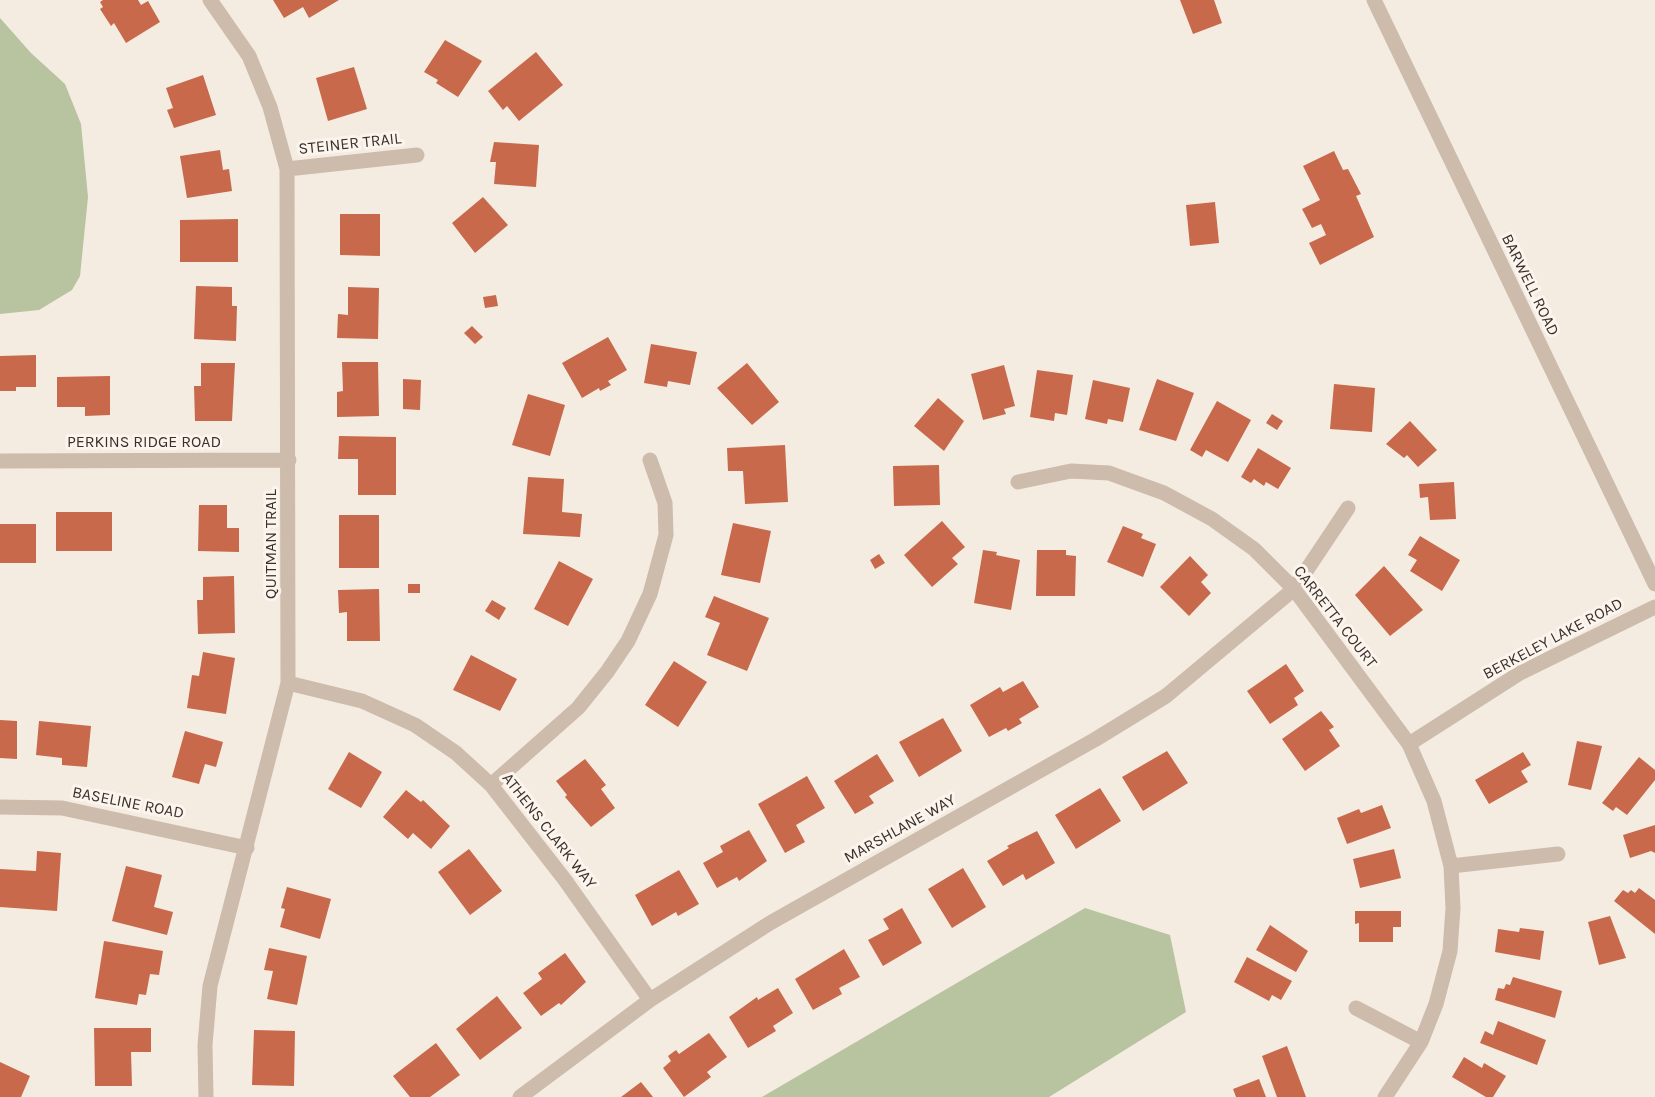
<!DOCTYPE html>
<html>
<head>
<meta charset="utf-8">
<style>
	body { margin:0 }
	canvas { display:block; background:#f4ebe1 }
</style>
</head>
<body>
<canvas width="1655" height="1097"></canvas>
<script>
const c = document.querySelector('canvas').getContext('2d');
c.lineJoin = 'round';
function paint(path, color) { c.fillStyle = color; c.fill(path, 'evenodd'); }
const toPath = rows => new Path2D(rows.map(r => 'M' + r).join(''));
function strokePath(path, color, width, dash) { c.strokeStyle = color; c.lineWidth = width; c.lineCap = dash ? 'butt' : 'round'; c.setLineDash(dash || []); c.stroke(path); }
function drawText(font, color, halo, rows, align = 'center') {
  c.font = font + ' Karla,sans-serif'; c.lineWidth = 6; c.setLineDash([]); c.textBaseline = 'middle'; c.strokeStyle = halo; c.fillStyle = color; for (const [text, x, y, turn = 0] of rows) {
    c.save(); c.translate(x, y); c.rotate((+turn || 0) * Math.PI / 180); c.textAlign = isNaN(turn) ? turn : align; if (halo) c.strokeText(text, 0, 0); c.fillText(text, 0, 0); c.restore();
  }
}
paint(toPath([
	[0,18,31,53,65,84,81,124,88,197,80,276,72,290,39,310,0,314],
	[1085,908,1170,935,1186,1012,1049,1097,762,1097]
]), '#b8c4a0');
paint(toPath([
	[103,0,138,0,141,5,148,1,160,22,126,43,114,23,111,26,100,9,103,7,100,2],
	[273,0,339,0,309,18,303,7,284,18],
	[1180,0,1214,0,1222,23,1193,34],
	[445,40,482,61,458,97,436,83,438,80,424,72],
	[536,52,563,85,519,121,507,106,503,110,488,91],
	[354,67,367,109,328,121,316,78],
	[203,75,216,115,174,128,167,110,173,108,166,88],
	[494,142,539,145,536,187,494,184,496,162,490,162],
	[220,150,223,170,229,169,232,191,187,198,180,156],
	[1334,151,1343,170,1348,169,1361,194,1356,196,1374,237,1320,265,1309,243,1326,235,1321,224,1312,228,1302,209,1320,200,1303,166],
	[483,197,508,225,475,253,452,223],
	[1215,202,1219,243,1190,246,1186,205],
	[340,214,380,214,380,256,340,255],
	[238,219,238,262,180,262,180,220],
	[196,286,232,287,232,306,237,306,236,341,194,339],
	[348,287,379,288,378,339,337,338,338,314,348,315],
	[496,295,498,306,485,308,483,297],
	[472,326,483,337,475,344,464,333],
	[608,337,627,370,608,381,611,385,600,391,599,388,582,398,562,363],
	[651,344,697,352,690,385,668,381,667,387,644,383],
	[36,355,36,387,16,387,16,391,0,391,0,356],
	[342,362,378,362,379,416,337,417,337,392,343,391],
	[201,363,235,363,232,421,195,421,194,386,201,386],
	[747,363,779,402,752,425,717,388],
	[1004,365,1015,406,1004,409,1006,414,983,420,971,374],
	[1037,370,1073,375,1067,415,1055,413,1054,421,1030,417],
	[110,376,110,415,85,416,85,407,57,407,57,377],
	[403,379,421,380,420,410,403,409],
	[1157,379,1194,393,1176,441,1139,430],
	[1093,380,1130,388,1123,422,1108,419,1107,424,1085,419],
	[1334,384,1375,388,1372,432,1330,429],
	[528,394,565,405,550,456,512,445],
	[938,398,964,421,944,451,914,426],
	[1217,401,1251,420,1228,462,1206,450,1202,457,1190,450],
	[1272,414,1283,421,1277,430,1266,423],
	[1410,421,1437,450,1418,467,1407,455,1404,458,1386,444],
	[339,436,396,437,396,495,358,495,358,459,338,459],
	[785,445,788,502,745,504,743,471,728,471,727,448],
	[1258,448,1291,468,1278,489,1266,482,1264,486,1254,479,1251,483,1241,477],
	[939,465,940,505,894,506,893,466],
	[528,477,564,479,562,512,582,514,580,537,523,534],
	[1454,482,1456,519,1430,520,1428,497,1420,498,1419,484],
	[199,505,227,505,227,528,239,528,239,552,198,551],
	[56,512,112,512,112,551,56,551],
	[339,515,379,515,379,568,339,568],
	[942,521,965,547,952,558,958,564,932,587,904,555],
	[733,523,771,531,760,583,721,575],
	[0,524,36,524,36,563,0,563],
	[1123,526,1143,534,1141,538,1156,544,1143,577,1107,562],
	[1420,536,1460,560,1442,591,1410,571,1417,560,1408,555],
	[983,550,997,552,996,555,1020,560,1011,610,974,603],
	[1037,550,1066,550,1066,555,1076,556,1075,596,1036,596],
	[879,554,885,563,875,569,870,560],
	[1190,556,1208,575,1201,582,1211,593,1189,616,1160,587],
	[559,561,593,579,568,626,534,609],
	[1384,566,1423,610,1390,636,1355,595],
	[234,576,235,633,198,634,197,600,203,600,203,577],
	[408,584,420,584,420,593,408,593],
	[379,589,380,641,347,641,347,612,339,613,338,590],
	[714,596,769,618,747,671,707,655,720,623,705,617],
	[492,600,506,608,499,620,485,611],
	[203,652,235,658,226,714,187,708,192,675,199,676],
	[471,655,517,679,500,711,453,690],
	[674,661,707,682,678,727,645,705],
	[1286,664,1304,691,1294,698,1298,705,1270,724,1247,691],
	[1023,681,1039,707,1019,719,1022,723,1008,731,1006,728,989,737,970,705,1000,687,1003,692],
	[1321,711,1334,727,1329,730,1340,746,1305,771,1282,739],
	[943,718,962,751,919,777,899,742],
	[0,720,17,721,17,759,0,758],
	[39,721,91,726,87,767,62,765,62,758,36,755],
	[185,731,223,742,216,767,205,764,199,784,172,777],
	[1577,741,1602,746,1591,790,1568,785],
	[1167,751,1188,783,1143,811,1122,777],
	[349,752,382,772,361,808,328,789],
	[1523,752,1531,765,1521,771,1528,782,1489,804,1475,780],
	[877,754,894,781,869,796,874,803,855,814,834,781],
	[1639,757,1655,770,1655,780,1627,815,1616,807,1613,811,1602,803],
	[585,759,606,785,601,789,615,808,591,827,565,797,567,795,556,781],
	[807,776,825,808,796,825,805,842,785,853,758,804],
	[1100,788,1121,821,1076,849,1055,815],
	[406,790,421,802,423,800,450,826,431,849,413,833,408,839,383,817],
	[1382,805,1391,828,1347,844,1337,818,1359,809,1361,813],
	[1655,825,1655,853,1651,851,1630,858,1623,835],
	[749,830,767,861,739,881,737,877,717,888,703,863,723,852,720,846],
	[1037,831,1055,863,1026,880,1023,874,1003,886,987,861,1009,848,1007,846],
	[469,849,502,891,470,915,438,872],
	[1394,849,1401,878,1360,888,1353,859],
	[37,851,61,853,57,911,0,907,0,869,36,871],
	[126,866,162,875,154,907,173,912,167,935,112,921],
	[963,868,986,907,952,928,928,889],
	[679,870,699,904,678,916,676,912,652,926,635,895],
	[287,887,331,899,320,939,280,927,285,909,281,908],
	[1639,888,1655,900,1655,934,1614,901,1623,890,1628,893,1631,890,1635,893],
	[902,908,922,943,883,966,868,940,889,929,883,919],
	[1355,911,1401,911,1401,927,1393,927,1393,942,1359,942,1359,923,1355,924],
	[1610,916,1626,958,1599,965,1588,922],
	[1270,925,1308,951,1296,972,1256,950],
	[1520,928,1544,931,1540,960,1495,952,1498,929,1519,932],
	[104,941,163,951,159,975,150,974,146,995,139,994,137,1005,95,998],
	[269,948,307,956,297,1005,267,999,273,971,264,970],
	[844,949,860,977,839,988,842,994,813,1010,795,979],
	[565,953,586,982,561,1005,559,1003,541,1016,523,993,542,979,538,973],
	[1247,957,1292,981,1281,1000,1272,995,1269,1001,1234,982],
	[1513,977,1562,991,1555,1018,1495,1000,1498,988,1504,989,1506,984,1510,985],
	[778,988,793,1013,773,1026,776,1031,748,1048,729,1017,757,997,758,1000],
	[497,996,522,1028,480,1060,456,1029],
	[1498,1021,1546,1040,1537,1065,1480,1043,1485,1031,1493,1035],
	[94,1028,151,1028,151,1052,131,1052,132,1086,95,1086],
	[254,1030,295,1031,294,1086,252,1085],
	[709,1033,727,1057,707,1072,711,1077,684,1097,663,1068,671,1061,668,1056,676,1050,679,1054],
	[436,1043,460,1075,430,1097,410,1097,393,1076],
	[1287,1046,1306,1097,1277,1097,1262,1056],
	[1464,1057,1482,1068,1484,1063,1506,1076,1493,1097,1486,1097,1452,1077],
	[0,1062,30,1076,21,1097,0,1097],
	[1259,1079,1266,1097,1236,1097,1233,1089],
	[641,1082,653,1097,621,1097]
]), '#c8694b');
strokePath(toPath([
	[287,169,417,155],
	[0,461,289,460],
	[1018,482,1071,471,1109,473,1164,493,1212,519,1254,549,1294,589,1409,744,1434,801,1451,866,1453,908,1450,951,1436,1004,1421,1042,1385,1097],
	[288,683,362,701,415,725,456,753,491,785,565,880,650,1000],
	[1409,744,1520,673,1655,607],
	[491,785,578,708,607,672,628,641,650,594,666,535,665,503,650,460],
	[0,807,62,808,247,848],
	[1451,866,1558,854],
	[1356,1008,1421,1042],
	[206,1097,205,1045,210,986,288,683,287,169,270,107,249,56,210,0],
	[520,1097,650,1000,770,923,1096,739,1166,696,1294,589,1348,508]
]), '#cdbbac', 15);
strokePath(toPath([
	[1374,0,1655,584]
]), '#cdbbac', 15);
drawText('16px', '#3b302b', '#fbf5ee', [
	["STEINER TRAIL",350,144,-6],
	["BARWELL ROAD",1530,285,64],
	["PERKINS RIDGE ROAD",144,442],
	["QUITMAN TRAIL",271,544,-90],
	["CARRETTA COURT",1335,617,52],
	["BERKELEY LAKE ROAD",1553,639,-28],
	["BASELINE ROAD",128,803,11],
	["MARSHLANE WAY",900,829,-29],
	["ATHENS CLARK WAY",549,831,52]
]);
</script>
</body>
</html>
